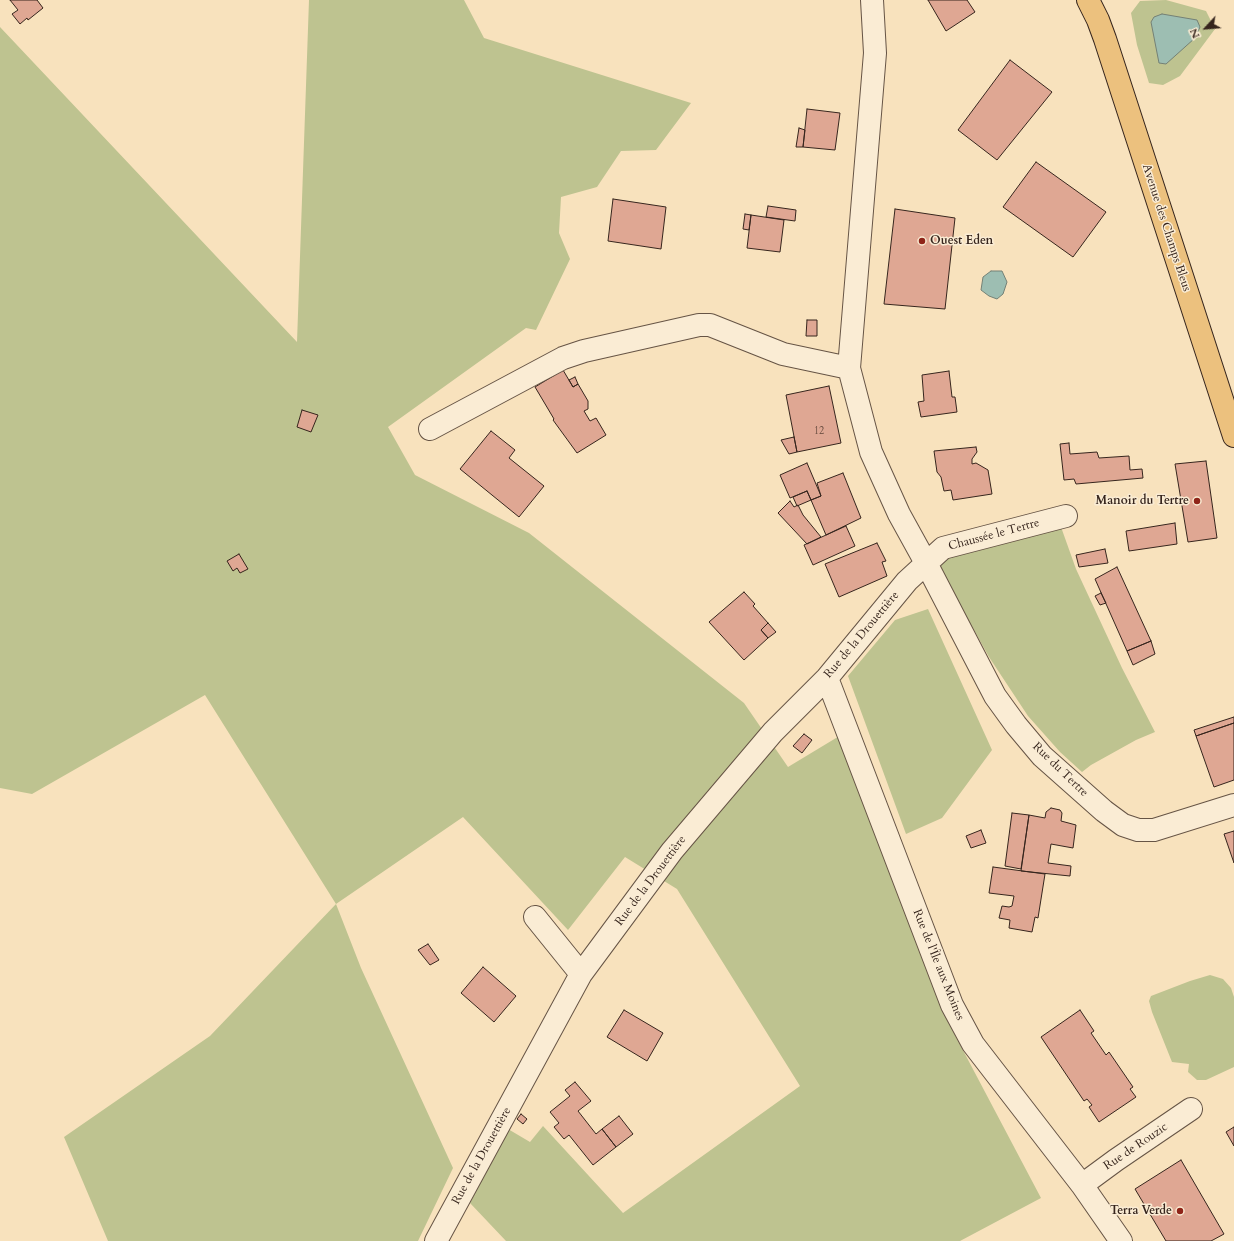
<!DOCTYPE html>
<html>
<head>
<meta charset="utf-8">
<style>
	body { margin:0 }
	#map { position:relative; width:1234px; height:1241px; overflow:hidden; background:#f8e2bd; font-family:Cardo,serif }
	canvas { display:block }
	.north { position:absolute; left:1186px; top:8px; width:40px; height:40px; -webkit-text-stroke:3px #faecd4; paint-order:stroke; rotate:244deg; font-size:11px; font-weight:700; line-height:16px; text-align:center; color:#36251d }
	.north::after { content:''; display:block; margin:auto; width:14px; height:18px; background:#36251d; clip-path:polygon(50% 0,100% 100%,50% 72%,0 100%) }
</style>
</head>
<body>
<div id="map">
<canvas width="1234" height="1241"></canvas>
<div class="north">N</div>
</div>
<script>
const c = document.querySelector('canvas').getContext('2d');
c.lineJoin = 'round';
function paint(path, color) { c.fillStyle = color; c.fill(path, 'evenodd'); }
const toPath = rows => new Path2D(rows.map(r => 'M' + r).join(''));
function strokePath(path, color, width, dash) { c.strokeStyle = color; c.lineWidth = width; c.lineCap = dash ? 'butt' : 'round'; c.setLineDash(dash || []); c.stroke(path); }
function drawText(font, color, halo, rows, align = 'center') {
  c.font = font + ' Cardo,serif'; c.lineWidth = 3; c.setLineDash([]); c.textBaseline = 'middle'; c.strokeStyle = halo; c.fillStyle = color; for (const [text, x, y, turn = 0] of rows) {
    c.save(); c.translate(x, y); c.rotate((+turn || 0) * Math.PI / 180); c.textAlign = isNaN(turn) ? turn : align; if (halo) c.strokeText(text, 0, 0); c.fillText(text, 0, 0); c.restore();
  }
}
paint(toPath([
	[309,0,464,0,484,38,691,103,656,150,621,151,597,187,561,197,559,233,570,259,536,330,526,328,388,427,415,475,529,533,744,703,788,767,841,735,947,1020,1041,1198,960,1241,506,1241,470,1203,508,1129,530,1142,543,1126,623,1213,800,1086,677,889,625,857,568,930,463,817,336,904,361,968,453,1168,418,1241,108,1241,64,1137,210,1036,336,904,205,695,32,794,0,788,0,27,297,342],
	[1166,0,1206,11,1215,29,1180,76,1163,85,1149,83,1137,45,1131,13,1140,1],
	[1061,527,1076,569,1122,668,1155,732,1136,740,1091,765,1082,772,1060,752,1028,716,989,657,939,567,943,558],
	[928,609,992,750,942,818,906,834,848,676,895,620],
	[1210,975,1223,979,1231,988,1234,997,1234,1067,1206,1080,1197,1080,1188,1072,1189,1064,1172,1062,1152,1012,1149,1001,1151,996,1190,981]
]), '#bec390');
const water = toPath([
	[1162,14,1197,20,1200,27,1195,38,1166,64,1159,63,1151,22,1154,17,1162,14],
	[991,271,1002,271,1007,282,1003,294,997,299,989,296,981,290,983,277,991,271]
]);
paint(water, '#9dbeb2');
strokePath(water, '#748176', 1);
const building = toPath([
	[10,0,37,0,43,8,28,20,27,18,20,24,12,14,18,10,10,0],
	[928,0,967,0,975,12,946,31,928,0],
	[1010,60,1052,92,997,160,958,130,1010,60],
	[807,109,840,113,835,150,803,147,807,109],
	[799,128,805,130,803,147,796,147,799,128],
	[1036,162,1106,212,1073,257,1003,207,1036,162],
	[613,199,666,207,661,249,608,241,613,199],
	[768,206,796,210,795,221,766,217,768,206],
	[895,209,955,218,945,309,884,304,895,209],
	[745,214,751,215,749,230,743,229,745,214],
	[751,215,784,220,780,252,747,248,751,215],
	[807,320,817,320,817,336,806,336,807,320],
	[563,370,573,387,578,384,588,401,588,409,584,411,590,421,596,418,606,435,577,453,553,420,554,419,535,387,563,370],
	[949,371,952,397,955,397,957,412,921,417,918,402,924,401,922,375,949,371],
	[575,377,578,384,573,387,569,380,575,377],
	[829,386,841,443,797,452,786,395,829,386],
	[302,410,318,415,311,432,297,427,302,410],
	[491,431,515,450,509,458,544,486,519,517,460,469,491,431],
	[794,437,797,452,789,454,781,440,794,437],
	[1069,443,1070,454,1097,452,1099,458,1129,456,1130,470,1142,469,1143,478,1076,484,1074,479,1064,480,1060,444,1069,443],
	[976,447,977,452,972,459,972,464,976,463,988,470,992,494,953,500,951,490,944,491,941,477,937,472,934,451,976,447],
	[1206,461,1217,538,1188,542,1175,464,1206,461],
	[807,463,821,496,811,500,807,491,790,498,780,475,807,463],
	[843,473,861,518,826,535,811,500,821,496,817,483,843,473],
	[807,491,811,500,797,506,793,497,807,491],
	[790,501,794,507,798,505,803,515,821,537,807,544,778,513,790,501],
	[1175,523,1177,544,1129,551,1126,531,1175,523],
	[846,526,855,546,813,565,804,545,846,526],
	[877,543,886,561,882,562,887,576,839,597,825,564,877,543],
	[1105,549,1108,563,1079,567,1076,555,1105,549],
	[239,554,248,569,240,573,237,568,233,571,227,561,239,554],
	[1117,567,1151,641,1127,651,1095,579,1117,567],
	[744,592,755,604,753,606,768,623,761,630,768,638,744,660,709,622,744,592],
	[1101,593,1106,603,1100,605,1095,596,1101,593],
	[768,623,776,632,768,638,761,630,768,623],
	[1151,641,1155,654,1133,665,1127,651,1151,641],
	[1234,717,1234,723,1196,736,1194,730,1234,717],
	[1234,723,1234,780,1214,787,1196,736,1234,723],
	[804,734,812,740,802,753,793,746,804,734],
	[1051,808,1060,810,1062,813,1061,821,1076,825,1073,848,1051,844,1048,863,1071,866,1070,876,1021,871,1029,815,1045,818,1046,812,1051,808],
	[1012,813,1029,815,1021,869,1005,866,1012,813],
	[981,830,986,843,971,848,966,836,981,830],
	[1234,831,1234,863,1224,834,1234,831],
	[993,867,1045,874,1038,918,1035,917,1032,932,1009,928,1010,920,999,918,1002,906,1009,907,1012,906,1014,896,989,893,993,867],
	[428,944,439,960,430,965,418,950,428,944],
	[483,967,516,996,494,1022,461,993,483,967],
	[624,1010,663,1033,647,1061,607,1037,624,1010],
	[1080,1010,1094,1031,1091,1033,1106,1055,1109,1052,1133,1087,1130,1089,1136,1097,1099,1122,1089,1107,1092,1105,1087,1099,1084,1101,1041,1037,1080,1010],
	[575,1082,591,1101,578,1111,596,1134,602,1129,616,1147,593,1165,569,1135,564,1139,554,1127,559,1123,550,1112,570,1096,565,1090,575,1082],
	[521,1114,527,1119,523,1124,517,1119,521,1114],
	[619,1116,633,1134,616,1147,602,1129,619,1116],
	[1234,1127,1234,1146,1226,1132,1234,1127],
	[1181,1160,1224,1234,1211,1241,1166,1241,1135,1189,1181,1160]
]);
paint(building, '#dfa793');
strokePath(building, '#36251d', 1);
const minor = toPath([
	[872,0,875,53,849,368,871,452,899,514,926,563,995,696,1016,725,1042,756,1104,811,1123,825,1138,830,1154,830,1234,805],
	[430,429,563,358,584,351,699,325,710,325,783,354,849,368],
	[827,678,952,1005,973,1044,1082,1185,1121,1241],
	[535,917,581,974],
	[1082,1185,1116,1160,1191,1109],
	[436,1241,581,974,672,851,773,732,827,678,907,581,943,548,1066,516]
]);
const major = toPath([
	[1088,0,1098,20,1105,39,1234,436]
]);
strokePath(minor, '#665445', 24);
strokePath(major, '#36251d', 24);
strokePath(minor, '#faecd4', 22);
strokePath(major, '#ecc17e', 22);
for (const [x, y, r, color] of [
	[922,241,4,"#8f2418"],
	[1197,501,4,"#8f2418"],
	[1180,1211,4,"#8f2418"]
]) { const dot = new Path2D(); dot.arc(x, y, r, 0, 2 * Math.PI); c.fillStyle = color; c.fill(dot); strokePath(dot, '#faecd4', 1.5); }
drawText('10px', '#60463a', null, [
	["12",819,432]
]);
drawText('12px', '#36251d', '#faecd4', [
	["Avenue des Champs Bleus",1166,228,72],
	["Chaussée le Tertre",994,535,-15],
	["Rue de la Drouettière",862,635,-50],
	["Rue du Tertre",1060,770,44],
	["Rue de la Drouettière",651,881,-53],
	["Rue de l'Île aux Moines",938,965,68],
	["Rue de Rouzic",1136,1147,-34],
	["Rue de la Drouettière",482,1156,-61]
]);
drawText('bold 12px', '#36251d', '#faecd4', [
	["Ouest Eden",930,241,"left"],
	["Manoir du Tertre",1189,501],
	["Terra Verde",1172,1211]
], 'right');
</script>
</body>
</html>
